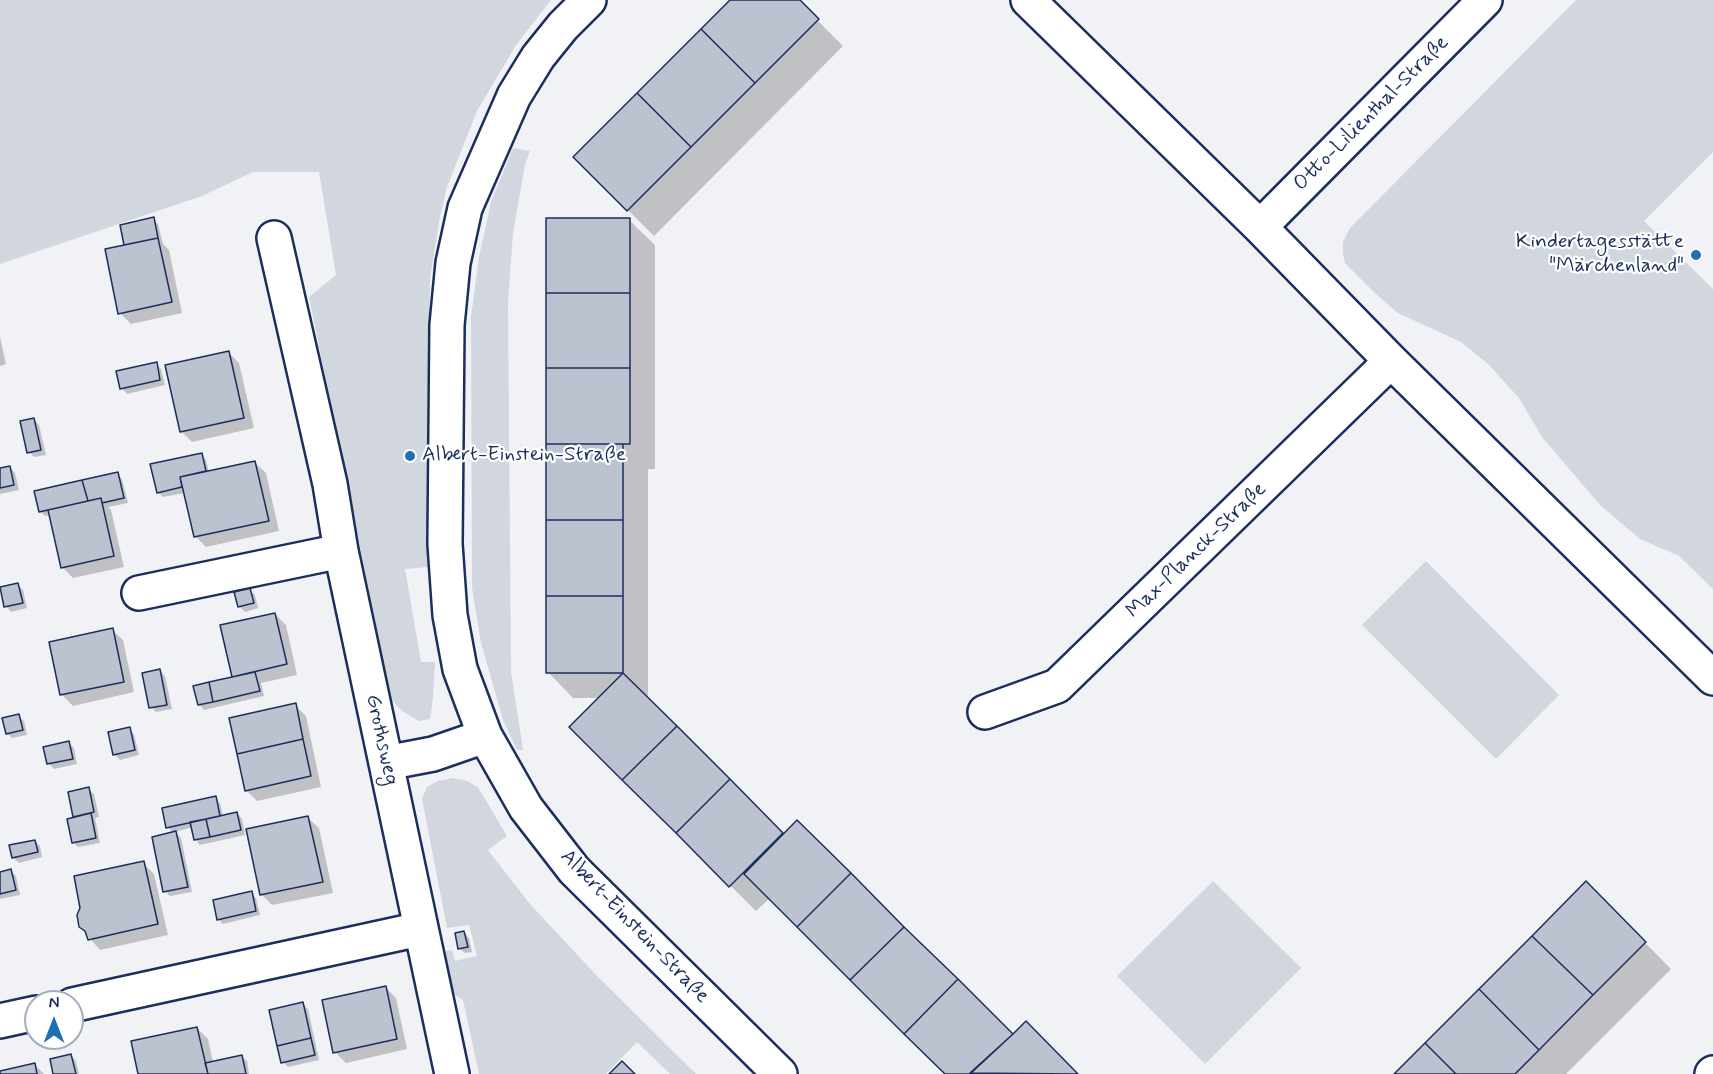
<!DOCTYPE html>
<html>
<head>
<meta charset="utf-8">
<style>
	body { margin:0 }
	#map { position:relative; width:1713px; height:1074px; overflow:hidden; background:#f1f2f5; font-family:Mynerve,sans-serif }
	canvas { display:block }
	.north { position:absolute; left:24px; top:990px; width:60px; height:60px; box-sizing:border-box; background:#fff; border:2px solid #a4acbf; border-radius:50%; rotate:0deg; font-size:16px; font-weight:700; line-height:24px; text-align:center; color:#1b2f5e }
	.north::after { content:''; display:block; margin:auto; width:21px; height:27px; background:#1f6fb2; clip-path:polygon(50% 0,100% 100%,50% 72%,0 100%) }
</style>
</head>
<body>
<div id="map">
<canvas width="1713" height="1074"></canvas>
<div class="north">N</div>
</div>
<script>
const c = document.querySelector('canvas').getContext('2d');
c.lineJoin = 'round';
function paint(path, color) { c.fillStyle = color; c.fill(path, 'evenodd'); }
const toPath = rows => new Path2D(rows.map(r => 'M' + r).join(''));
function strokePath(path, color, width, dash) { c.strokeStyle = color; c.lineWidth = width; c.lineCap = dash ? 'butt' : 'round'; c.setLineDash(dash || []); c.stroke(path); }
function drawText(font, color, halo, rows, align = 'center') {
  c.font = font + ' Mynerve,sans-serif'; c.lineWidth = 4.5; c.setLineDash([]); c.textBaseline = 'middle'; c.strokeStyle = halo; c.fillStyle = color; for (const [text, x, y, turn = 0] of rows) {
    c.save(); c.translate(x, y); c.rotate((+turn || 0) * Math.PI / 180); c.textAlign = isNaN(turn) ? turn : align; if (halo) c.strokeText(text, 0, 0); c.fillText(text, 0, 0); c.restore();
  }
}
paint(toPath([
	[0,0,551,0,516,45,477,111,447,187,440,217,430,279,427,441,428,567,405,569,421,662,435,662,433,698,430,719,419,721,402,711,391,699,344,469,309,297,336,275,319,172,253,172,202,196,0,264],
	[1576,0,1713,0,1713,152,1644,221,1713,289,1713,589,1679,556,1640,539,1600,505,1542,437,1519,398,1488,364,1461,342,1398,313,1375,293,1345,263,1343,254,1343,242,1350,228],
	[513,148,530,151,525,165,513,233,508,302,511,672,523,750,517,750,503,720,481,643,472,588,471,317,479,257,491,202],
	[1426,561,1559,695,1496,759,1362,625],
	[453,778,467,781,478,787,507,836,488,850,530,904,597,976,696,1074,670,1074,637,1042,606,1074,479,1074,463,1000,449,991,442,952,452,950,455,961,477,956,469,925,447,928,422,799,427,787,438,781],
	[1213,881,1301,968,1205,1064,1117,976]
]), '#d2d6df');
paint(toPath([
	[732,0,797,0,843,46,654,236,575,157],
	[153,219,158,224,163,244,169,250,182,313,131,324,120,313,126,246,122,226],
	[629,220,655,245,655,469,648,469,648,700,784,835,1013,1036,1026,1023,1077,1074,947,1074,770,898,756,911,571,727,600,698,573,698,548,672],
	[0,337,6,364,0,366],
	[229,353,239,363,254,428,192,442,181,431],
	[156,364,161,369,165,385,127,394,122,388],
	[34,419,39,425,46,455,34,457,29,452],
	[201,455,206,460,209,472,255,463,266,473,279,531,206,547,195,536,185,493,163,497,158,492],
	[10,467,15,473,19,490,0,494,0,470],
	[117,474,122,479,128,503,108,507,111,510,124,567,73,578,62,567,50,515,45,516,40,511],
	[18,585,23,590,27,608,11,612,6,606],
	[249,590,255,595,258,608,245,612,239,606],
	[275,614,286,625,297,675,261,683,264,696,204,710,199,704,234,678,222,626],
	[112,630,123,640,134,692,73,706,62,695,50,643],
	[160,671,165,676,172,709,156,712,151,707],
	[295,705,306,716,321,787,257,801,246,790],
	[18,716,24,721,27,735,12,738,7,733],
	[129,729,134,734,139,755,120,760,115,755],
	[68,742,74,748,77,764,54,769,49,764],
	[88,789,94,794,99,817,95,818,100,843,78,847,73,842,75,818,69,793],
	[215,798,220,803,223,817,237,813,242,819,245,835,200,845,195,839,193,827,175,832,181,838,192,892,170,896,165,891,174,833,167,827],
	[308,818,319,828,333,893,272,905,261,894],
	[35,841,40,846,42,857,19,863,13,858],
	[143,863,154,874,168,935,100,950,80,927],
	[11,871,16,876,20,895,0,899,0,873],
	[1586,883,1671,969,1566,1074,1397,1074],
	[251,893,256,898,260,915,223,924,218,919],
	[464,932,469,938,472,952,465,953,459,948],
	[385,987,396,998,407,1049,346,1063,335,1052],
	[303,1004,308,1009,319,1060,288,1067,283,1062],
	[197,1028,208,1039,213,1063,241,1056,247,1061,249,1074,140,1074],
	[71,1056,76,1061,79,1074,55,1074],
	[35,1065,44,1074,0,1074,0,1072]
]), '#0003');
const building = toPath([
	[730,0,800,0,819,19,755,83,701,29,730,0],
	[701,29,755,83,691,147,637,93,701,29],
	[637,93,691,147,627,211,573,157,637,93],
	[154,217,158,238,124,245,120,225,154,217],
	[546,218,630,218,630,293,546,293,546,218],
	[158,238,172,302,118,314,105,249,158,238],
	[546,293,630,293,630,368,546,368,546,293],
	[229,351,244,418,180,432,165,365,229,351],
	[157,362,160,380,120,389,116,371,157,362],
	[546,368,630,368,630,444,546,444,546,368],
	[34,418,41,450,27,453,20,421,34,418],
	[546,444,623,444,623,520,546,520,546,444],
	[202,453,206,471,180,477,182,487,157,493,150,464,202,453],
	[255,461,269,521,194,537,180,477,255,461],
	[10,466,14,485,0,488,0,468,10,466],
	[118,472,124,498,102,503,101,498,88,501,82,480,118,472],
	[82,480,88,501,39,512,34,491,82,480],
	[101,498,114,556,61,568,48,510,101,498],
	[546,520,623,520,623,596,546,596,546,520],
	[18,583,23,603,4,607,0,587,18,583],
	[250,588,254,603,238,607,234,592,250,588],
	[546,596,623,596,623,673,546,673,546,596],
	[275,613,287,664,232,677,220,625,275,613],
	[113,628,124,682,60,695,49,642,113,628],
	[160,669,167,705,149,708,142,673,160,669],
	[255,672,260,691,213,702,209,682,255,672],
	[623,673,677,726,622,780,569,727,623,673],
	[209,682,213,702,198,705,193,686,209,682],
	[296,703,303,739,237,754,229,718,296,703],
	[19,714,23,730,6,734,2,718,19,714],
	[677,726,730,779,676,833,622,780,677,726],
	[130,727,135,750,113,755,108,732,130,727],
	[303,739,311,776,245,791,237,754,303,739],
	[69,741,73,759,47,764,43,747,69,741],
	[730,779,783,833,729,887,676,833,730,779],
	[89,787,94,812,73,817,68,792,89,787],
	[216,796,220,816,166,828,162,808,216,796],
	[237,812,241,830,210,837,206,819,237,812],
	[91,813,96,838,72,843,67,819,91,813],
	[308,816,323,882,260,895,246,829,308,816],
	[206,819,210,837,194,840,190,822,206,819],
	[797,820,851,873,797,927,744,874,797,820],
	[176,831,188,887,163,892,152,837,176,831],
	[35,840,38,852,12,858,9,845,35,840],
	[144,861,158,924,88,940,85,931,79,927,77,915,80,908,74,876,144,861],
	[11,869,16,890,0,894,0,872,11,869],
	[851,873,904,927,850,980,797,927,851,873],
	[1586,881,1646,942,1593,995,1532,936,1586,881],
	[252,891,256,911,217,920,213,900,252,891],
	[904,927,958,979,904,1034,850,980,904,927],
	[464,931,468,947,458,949,455,933,464,931],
	[1532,936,1593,995,1539,1050,1479,989,1532,936],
	[958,979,1013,1034,970,1074,945,1074,904,1034,958,979],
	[386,986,397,1039,333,1053,322,1000,386,986],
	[1479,989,1539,1050,1515,1074,1456,1074,1425,1043,1479,989],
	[303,1002,311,1038,277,1046,269,1010,303,1002],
	[1026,1021,1078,1074,970,1073,1013,1034,1026,1021],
	[197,1027,208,1074,138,1074,131,1041,197,1027],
	[311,1038,315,1055,281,1063,277,1046,311,1038],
	[1425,1043,1456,1074,1394,1074,1425,1043],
	[71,1054,76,1074,53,1074,50,1059,71,1054],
	[242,1055,246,1074,208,1074,205,1063,242,1055],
	[622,1061,635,1074,609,1074,622,1061],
	[35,1063,37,1074,0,1074,0,1071,35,1063]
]);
paint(building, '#bcc2d0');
strokePath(building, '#1b2f5e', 1.5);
const minor = toPath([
	[589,0,563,26,538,57,514,96,465,208,453,263,447,325,445,544,450,615,460,669,485,736,526,808,574,870,780,1074],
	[1028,0,1260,227,1391,361,1713,678],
	[1260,227,1485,0],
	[274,238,330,484,341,551,452,1074],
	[139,593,341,551],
	[985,712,1057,686,1391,361],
	[386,763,433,754,485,736],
	[72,1005,420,929],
	[0,1021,36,1013],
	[1712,1074,1713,1073]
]);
strokePath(minor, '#1b2f5e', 38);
strokePath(minor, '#fff', 33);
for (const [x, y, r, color] of [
	[1696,255,6,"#1f6fb2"],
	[410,456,6,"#1f6fb2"]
]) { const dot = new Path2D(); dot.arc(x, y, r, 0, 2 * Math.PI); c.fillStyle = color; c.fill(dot); strokePath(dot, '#fff', 2); }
drawText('21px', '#1b2f5e', '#fff', [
	["Otto-Lilienthal-Straße",1372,114,-45],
	["Max-Planck-Straße",1197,551,-44],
	["Grothsweg",381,740,78],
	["Albert-Einstein-Straße",634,927,46]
]);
drawText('21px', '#1b2f5e', '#fff', [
	["Kindertagesstätte",1684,243],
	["\"Märchenland\"",1684,267],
	["Albert-Einstein-Straße",422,456,"left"]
], 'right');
</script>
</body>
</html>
